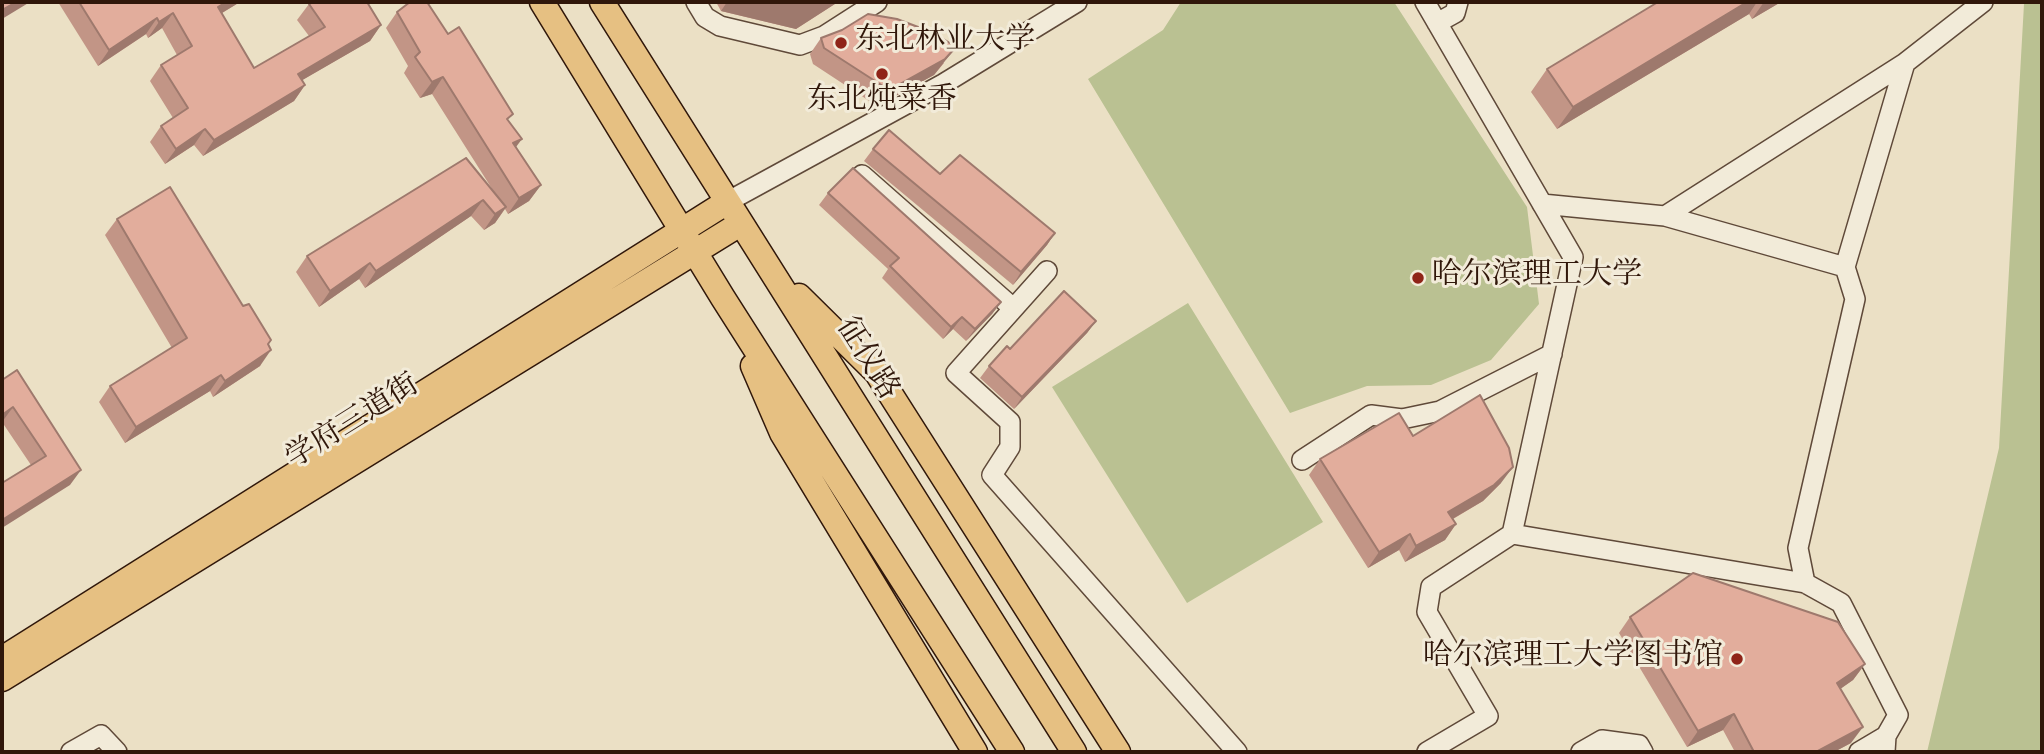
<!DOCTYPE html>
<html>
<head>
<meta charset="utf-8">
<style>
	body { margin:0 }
	#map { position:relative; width:2044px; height:754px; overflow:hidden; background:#ebe0c5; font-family:"Sorts Mill Goudy",serif }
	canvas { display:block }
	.frame { position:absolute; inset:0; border:4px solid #30170a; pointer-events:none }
</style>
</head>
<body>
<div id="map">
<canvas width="2044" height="754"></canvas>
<div class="frame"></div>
</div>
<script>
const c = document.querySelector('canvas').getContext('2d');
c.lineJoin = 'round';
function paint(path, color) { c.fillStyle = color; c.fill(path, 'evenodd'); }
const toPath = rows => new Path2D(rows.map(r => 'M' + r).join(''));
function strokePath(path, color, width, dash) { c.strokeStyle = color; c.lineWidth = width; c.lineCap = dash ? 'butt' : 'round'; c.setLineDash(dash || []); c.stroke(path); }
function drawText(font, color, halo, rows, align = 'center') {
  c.font = font + ' "Sorts Mill Goudy","Noto Serif SC",serif'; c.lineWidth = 6; c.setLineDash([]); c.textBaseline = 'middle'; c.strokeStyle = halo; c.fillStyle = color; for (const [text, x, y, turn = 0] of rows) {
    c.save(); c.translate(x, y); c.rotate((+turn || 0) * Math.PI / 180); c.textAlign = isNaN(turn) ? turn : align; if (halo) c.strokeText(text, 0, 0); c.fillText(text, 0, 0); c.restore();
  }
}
paint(toPath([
	[1181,2,1394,2,1527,207,1539,304,1491,360,1431,385,1367,386,1290,413,1088,79,1163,30],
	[2042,2,2042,752,1927,752,1999,448,2024,4],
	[1188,303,1323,522,1187,603,1052,387]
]), '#bac192');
const minor = toPath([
	[696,2,705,17,720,26,800,45,824,36,877,2],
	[1425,2,1573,257,1512,534,1431,587,1427,612,1488,716,1427,752],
	[1437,23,1455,13,1458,2],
	[1905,63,1983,2],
	[862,175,1013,308],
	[727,202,943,84,1077,2],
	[1542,204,1665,216,1845,267,1905,63,1665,216],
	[1047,271,956,373,1010,422,1010,447,992,475,1237,752],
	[1302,460,1371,415,1402,419,1440,411,1552,354],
	[1512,534,1805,583,1841,603,1898,715,1886,736,1885,752],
	[1805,583,1798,548,1855,299,1845,267],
	[71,752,101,735,117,752],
	[1581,752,1602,740,1639,745,1643,752],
	[1859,752,1886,736]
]);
const major = toPath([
	[542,2,723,298,1012,752],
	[602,2,1074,752],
	[799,296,877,373,1118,752],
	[753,366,782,433,975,752],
	[2,659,727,202],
	[2,679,740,224]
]);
strokePath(minor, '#5f4939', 22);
strokePath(major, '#30170a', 27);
strokePath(minor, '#f2ebd9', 19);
strokePath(major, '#e6c082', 24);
paint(toPath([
	[58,2,240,2,222,13,254,68,309,36,297,20,309,4,381,25,370,41,302,80,305,85,294,101,203,156,194,145,165,164,150,142,161,126,173,118,150,81,161,65,177,55,162,28,148,38,146,34,98,66],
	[716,2,838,2,796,29,721,11],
	[1658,2,1781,2,1752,19,1749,14,1557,129,1531,92,1547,69],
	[397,12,448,34,508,121,516,147,541,185,529,201,508,214,505,209,495,223,484,230,471,216,365,288,359,279,319,307,296,272,307,256,494,192,432,94,420,98,404,73,408,66,386,28],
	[821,38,944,63,934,75,877,106,813,64,810,54],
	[873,149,940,174,1055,233,1047,245,1013,285,864,161],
	[828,193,1001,302,992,314,966,341,953,329,943,339,882,278,888,269,819,205],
	[117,219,243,306,269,344,260,366,213,397,210,391,125,443,99,402,110,386,172,348,105,235],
	[1096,321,1087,333,1014,409,980,378,989,366,1010,349],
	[2,380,70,485,31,465,2,422],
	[1413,436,1501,483,1483,501,1453,519,1456,524,1445,540,1405,562,1399,550,1368,568,1309,475,1320,459],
	[1630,617,1865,664,1853,680,1840,689,1851,743,1834,752,1735,752,1723,730,1687,747,1619,633]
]), '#c29586');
paint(toPath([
	[16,2,30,2,2,19,2,10],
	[226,2,240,2,207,22,218,7],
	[727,2,838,2,796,29,721,11],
	[1747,2,1757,2,1749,14,1557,129,1573,107],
	[1764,2,1781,2,1752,19],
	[173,13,162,28,148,38,159,22],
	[157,18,146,34,98,66,109,50],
	[381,25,370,41,287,89,298,74],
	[956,47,934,75,877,106,889,90],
	[443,77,432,94,420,98,432,82],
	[305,85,294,101,203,156,214,140],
	[205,129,194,145,165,164,176,149],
	[522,139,510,155,513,143],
	[541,185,529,201,508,214,519,198],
	[483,200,471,216,365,288,376,271],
	[506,207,495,223,484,230,495,214],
	[1055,233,1047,245,1013,285,1021,272],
	[370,263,359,279,319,307,330,291],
	[1001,302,992,314,966,341,975,329],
	[962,317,953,329,943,339,951,327],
	[1096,321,1087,333,1014,409,1022,397],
	[271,350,260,366,213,397,225,381],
	[221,375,210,391,125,443,136,427],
	[13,407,2,422,2,415],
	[1513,467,1501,483,1483,501,1437,528,1448,512],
	[81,470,70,485,2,528,2,520],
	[1456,524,1445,540,1405,562,1416,546],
	[1410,534,1399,550,1368,568,1379,552],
	[1865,664,1853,680,1826,699,1837,683],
	[1734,714,1723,730,1687,747,1698,731],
	[1863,727,1851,743,1834,752,1816,752]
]), '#9e796d');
const building = toPath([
	[2,2,16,2,2,10,2,2],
	[79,2,226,2,218,7,254,68,325,27,309,4,313,2,367,2,381,25,298,74,305,85,214,140,205,129,176,149,161,126,188,108,161,65,192,46,173,13,159,22,157,18,109,50,79,2],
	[410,2,427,2,448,34,459,27,513,114,507,119,522,139,513,143,541,185,519,198,443,77,432,82,415,57,420,52,397,12,410,2],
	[1658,2,1747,2,1573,107,1547,69,1658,2],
	[868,14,897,19,934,33,956,47,945,59,889,90,824,48,821,38,842,30,868,14],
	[889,130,940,174,960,155,1055,233,1021,272,873,149,889,130],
	[466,158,506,207,495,214,483,200,376,271,370,263,330,291,307,256,466,158],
	[853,168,1001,302,975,329,962,317,951,327,890,266,899,258,828,193,853,168],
	[170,187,243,306,249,304,271,340,268,344,271,350,225,381,221,375,136,427,110,386,187,338,117,219,170,187],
	[1064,291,1096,321,1022,397,989,366,1007,346,1010,349,1064,291],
	[17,370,81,470,2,520,2,483,46,456,13,407,2,415,2,380,17,370],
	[1480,395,1509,448,1513,467,1494,485,1448,512,1456,524,1416,546,1410,534,1379,552,1320,459,1399,413,1413,436,1480,395],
	[1693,573,1838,622,1865,664,1837,683,1863,727,1816,752,1754,752,1734,714,1698,731,1630,617,1693,573]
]);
paint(building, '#e2ad9c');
strokePath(building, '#9e796d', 2);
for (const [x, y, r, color] of [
	[841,43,7,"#8f2418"],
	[882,74,7,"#8f2418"],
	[1418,278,7,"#8f2418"],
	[1737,659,7,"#8f2418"]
]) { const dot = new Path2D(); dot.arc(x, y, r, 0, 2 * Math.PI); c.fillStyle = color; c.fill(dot); strokePath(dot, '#f2ebd9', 2.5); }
drawText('30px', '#30170a', '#f2ebd9', [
	["东北林业大学",855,43],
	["东北炖菜香",882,103,"center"],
	["哈尔滨理工大学",1432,278],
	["哈尔滨理工大学图书馆",1723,659,"right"]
], 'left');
drawText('30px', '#30170a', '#f2ebd9', [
	["征仪路",865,360,58],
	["学府三道街",354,424,-32]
]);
</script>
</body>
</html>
